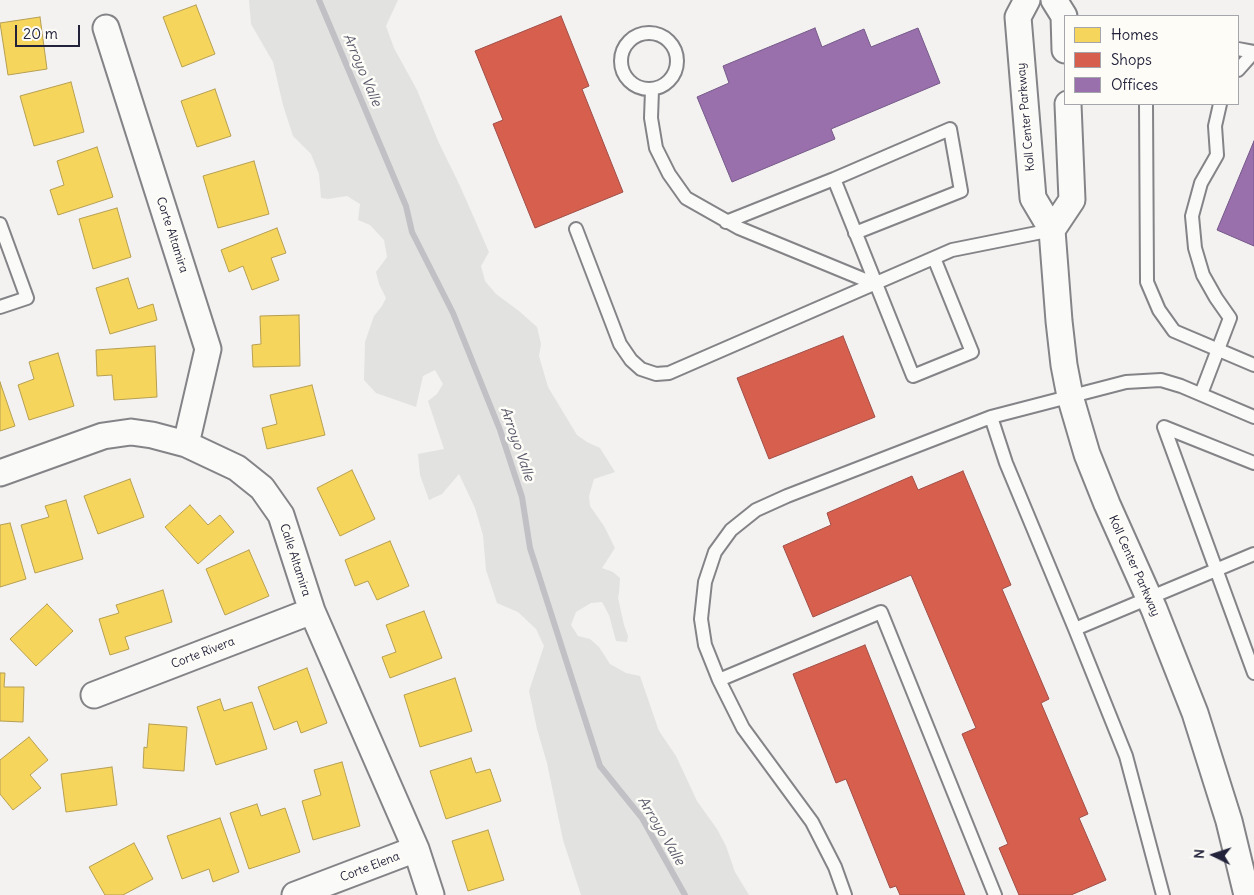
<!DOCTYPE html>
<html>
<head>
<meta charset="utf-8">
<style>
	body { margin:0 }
	#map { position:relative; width:1254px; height:895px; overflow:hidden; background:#f3f2f0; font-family:Delius,sans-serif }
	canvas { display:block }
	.legend { position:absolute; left:1064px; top:15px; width:175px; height:90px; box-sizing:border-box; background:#fdfcf7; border:1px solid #a5a5ac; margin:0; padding:6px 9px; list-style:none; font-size:15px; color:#22223b }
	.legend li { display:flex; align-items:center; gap:10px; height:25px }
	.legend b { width:25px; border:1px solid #a5a5ac }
	.north { position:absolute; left:1189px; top:830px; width:50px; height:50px; -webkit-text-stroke:4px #fdfcf7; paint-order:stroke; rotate:274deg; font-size:14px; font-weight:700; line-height:20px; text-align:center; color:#22223b }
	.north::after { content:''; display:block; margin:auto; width:18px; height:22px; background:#22223b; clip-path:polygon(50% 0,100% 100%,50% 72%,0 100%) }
	.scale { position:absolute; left:15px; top:25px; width:65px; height:22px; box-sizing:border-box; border:2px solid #22223b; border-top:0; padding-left:6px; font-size:15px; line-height:18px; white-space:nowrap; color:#22223b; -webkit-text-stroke:4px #fdfcf7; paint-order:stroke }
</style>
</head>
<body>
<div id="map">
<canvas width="1254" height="895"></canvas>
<ul class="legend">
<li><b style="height:14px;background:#f6d55c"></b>Homes</li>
<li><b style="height:14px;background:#d6604d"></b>Shops</li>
<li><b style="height:14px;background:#9970ab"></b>Offices</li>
</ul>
<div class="north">N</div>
<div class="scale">20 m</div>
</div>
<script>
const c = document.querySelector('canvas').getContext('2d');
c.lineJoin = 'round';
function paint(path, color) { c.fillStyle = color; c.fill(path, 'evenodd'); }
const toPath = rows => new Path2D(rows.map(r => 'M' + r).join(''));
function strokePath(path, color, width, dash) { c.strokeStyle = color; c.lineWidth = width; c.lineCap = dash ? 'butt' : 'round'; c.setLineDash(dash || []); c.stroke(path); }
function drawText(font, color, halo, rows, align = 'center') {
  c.font = font + ' Delius,sans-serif'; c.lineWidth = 5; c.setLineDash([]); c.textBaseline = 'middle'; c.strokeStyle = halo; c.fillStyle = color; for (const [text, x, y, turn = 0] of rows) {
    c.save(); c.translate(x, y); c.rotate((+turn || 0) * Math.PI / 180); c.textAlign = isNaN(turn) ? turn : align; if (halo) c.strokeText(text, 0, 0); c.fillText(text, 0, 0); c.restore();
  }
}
paint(toPath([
	[249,0,398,0,386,26,394,48,417,90,439,143,460,186,489,252,481,266,485,281,496,294,519,311,537,327,541,344,539,356,548,387,577,435,587,442,600,448,615,472,594,479,589,496,590,506,604,526,615,548,602,568,613,572,620,578,619,593,618,598,624,625,628,636,627,642,616,641,609,615,602,602,591,603,576,612,571,625,578,636,590,639,599,647,610,664,626,673,640,676,659,731,676,756,697,801,717,829,726,846,735,872,749,895,581,895,563,840,547,763,537,729,529,691,544,646,536,629,518,612,497,603,486,570,483,535,475,508,459,474,442,494,429,500,420,475,418,454,444,449,428,401,437,394,443,384,435,370,423,376,416,407,376,393,364,380,365,342,374,316,382,306,386,298,379,284,376,272,387,257,384,240,370,225,358,220,360,204,347,196,328,199,321,198,319,174,311,154,293,136,283,105,273,62,251,24]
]), '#e2e2e1');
const homes = toPath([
	[196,5,215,54,182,67,163,17,196,5],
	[40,17,47,69,8,75,0,23,40,17],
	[71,82,84,132,34,146,20,96,71,82],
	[215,89,231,136,197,147,181,101,215,89],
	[97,147,113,197,58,215,50,190,64,185,57,161,97,147],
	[254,161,269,214,218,228,203,176,254,161],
	[117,208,131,257,93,269,79,219,117,208],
	[277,228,286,253,271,258,279,280,252,290,243,266,229,272,221,250,277,228],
	[128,278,138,309,153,304,157,320,110,334,96,288,128,278],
	[299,315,300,366,253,367,252,345,261,344,260,316,299,315],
	[155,346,157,397,114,400,112,375,97,376,96,350,155,346],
	[58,353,74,406,29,420,18,385,34,379,29,362,58,353],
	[0,382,15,426,0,431,0,382],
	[312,385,325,435,267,449,262,428,277,424,270,395,312,385],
	[352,470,375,519,340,536,317,488,352,470],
	[130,479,144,517,98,534,84,496,130,479],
	[66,500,83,559,35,573,21,525,49,517,45,506,66,500],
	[190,505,208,525,220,515,234,532,198,564,165,527,190,505],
	[10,523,26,579,0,587,0,525,10,523],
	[390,541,409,586,377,600,368,581,355,586,345,560,390,541],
	[249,550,269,596,225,615,206,569,249,550],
	[163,590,172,622,125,637,129,649,110,655,99,619,119,613,116,605,163,590],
	[47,604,73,631,36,666,10,639,47,604],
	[424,611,442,658,390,678,382,657,396,652,386,625,424,611],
	[307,668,327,723,301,733,297,721,274,730,258,687,307,668],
	[0,673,5,673,4,687,24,687,23,722,0,721,0,673],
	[455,678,472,731,420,747,404,695,455,678],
	[220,699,224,711,252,702,267,749,216,765,197,707,220,699],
	[149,724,187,727,184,771,143,768,144,747,147,748,149,724],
	[29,737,48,760,30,775,41,788,13,810,0,794,0,760,29,737],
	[471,758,476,773,490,769,501,801,446,819,430,771,471,758],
	[342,762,360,826,313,840,302,801,321,795,314,770,342,762],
	[112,767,117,805,66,812,61,774,112,767],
	[257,804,261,816,285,808,300,852,249,869,230,813,257,804],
	[220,818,239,872,213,882,209,869,182,879,167,836,220,818],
	[488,830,504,880,468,891,452,841,488,830],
	[134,843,153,879,123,895,105,895,89,867,134,843]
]);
paint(homes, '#f6d55c');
strokePath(homes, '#b69f52', 1);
const shops = toPath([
	[561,16,589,86,582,89,623,192,535,228,493,124,503,120,475,51,561,16],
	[843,336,875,417,769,459,737,378,843,336],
	[963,471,1011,585,1002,589,1049,699,1041,703,1088,814,1079,818,1106,880,1071,895,1019,895,999,848,1008,844,962,734,976,728,911,575,813,617,783,546,831,525,827,513,912,476,918,490,963,471],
	[865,645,965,895,900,895,896,886,890,888,846,779,836,783,793,674,865,645]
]);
paint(shops, '#d6604d');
strokePath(shops, '#a04d48', 1);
const offices = toPath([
	[815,28,822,47,864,29,871,47,918,28,940,83,831,129,835,139,732,182,697,97,729,83,723,66,815,28],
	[1254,141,1254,246,1217,230,1254,141]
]);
paint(offices, '#9970ab');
strokePath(offices, '#755989', 1);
strokePath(toPath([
	[319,0,406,206,412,232,453,313,500,430,522,497,530,548,600,766,642,818,685,895]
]), '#c1c1c5', 6);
const lane = toPath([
	'621 61a28 28 0 1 1 56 0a28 28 0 1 1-56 0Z',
	[1238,49,1254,52],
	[1238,70,1254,52],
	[652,90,651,118,656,148,669,174,686,198,739,228,875,284],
	[1146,104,1147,282,1159,310,1174,331,1254,365],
	[834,179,913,376,972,352,934,258],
	[726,222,834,179,950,129,961,191,855,233],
	[0,224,27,298,0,307],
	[576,229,620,344,631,360,641,369,656,374,669,373,952,250,1052,230],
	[1201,394,1230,318,1216,298,1203,275,1195,248,1192,216,1201,183,1217,155,1215,126,1220,104],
	[991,417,1006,463,1075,629,1126,756,1163,895],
	[1254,463,1164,427,1254,673],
	[1075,629,1254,554],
	[719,680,881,612,995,895],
	[845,895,835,867,812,822,743,728,719,680,705,645,701,619,705,582,715,552,731,530,756,510,787,496,991,417,1126,382,1161,380,1181,386,1254,417]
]);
const street = toPath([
	[1027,0,1018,17,1033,198,1052,230,1059,321,1064,365,1070,396,1087,454,1107,504,1154,609,1195,713,1229,821,1247,895],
	[1054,0,1064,16,1065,50],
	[106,28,208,349,186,444],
	[1052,230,1072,200,1068,104],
	[0,473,103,436,131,432,152,435,186,444,237,468,262,488,281,515,312,611,416,849,431,895],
	[94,695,312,611],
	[295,895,416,849]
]);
strokePath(lane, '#848488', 16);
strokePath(street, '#848488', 29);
strokePath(lane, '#fafaf8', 12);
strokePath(street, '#fafaf8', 25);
drawText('12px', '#22223b', '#fdfcf7', [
	["Koll Center Parkway",1026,117,-95],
	["Corte Altamira",172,235,72],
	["Calle Altamira",295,560,72],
	["Koll Center Parkway",1134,566,66],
	["Corte Rivera",203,653,-21],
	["Corte Elena",370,867,-21]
]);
drawText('italic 14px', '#59596b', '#fdfcf7', [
	["Arroyo Valle",362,70,67],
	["Arroyo Valle",517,444,71],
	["Arroyo Valle",661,831,59]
]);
</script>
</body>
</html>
